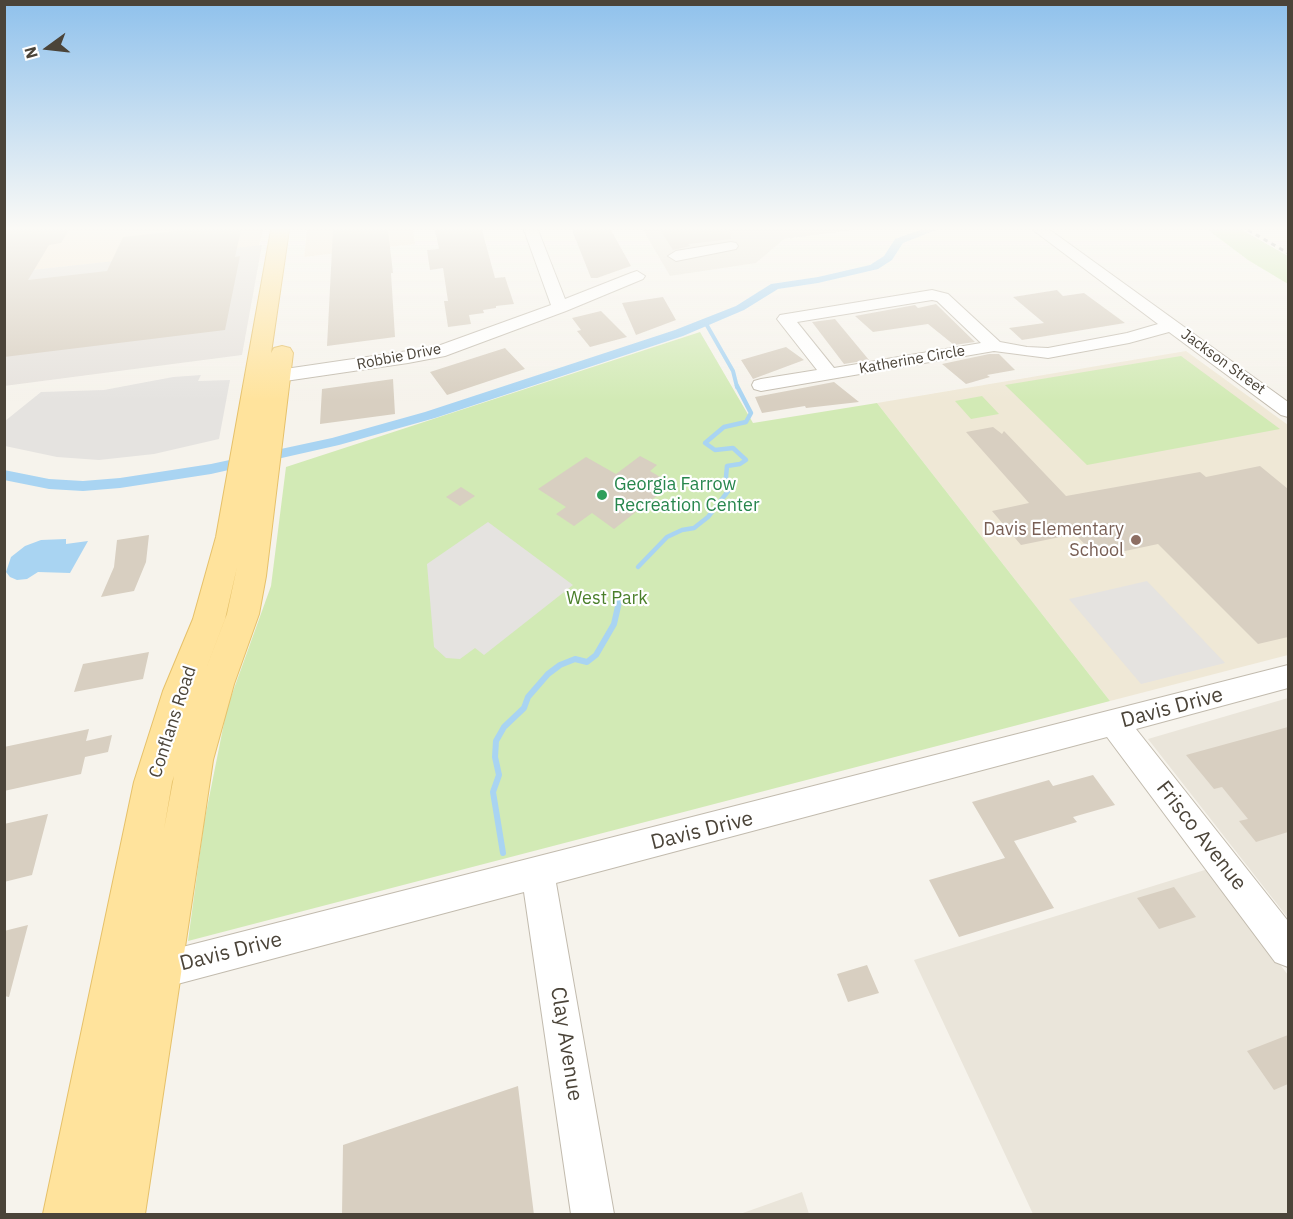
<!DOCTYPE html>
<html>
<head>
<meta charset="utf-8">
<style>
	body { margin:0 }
	#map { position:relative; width:1293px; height:1219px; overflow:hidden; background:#f6f3ec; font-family:"IBM Plex Sans",sans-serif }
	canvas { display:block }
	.frame { position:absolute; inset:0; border:6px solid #4b4439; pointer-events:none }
	.north { position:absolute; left:18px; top:18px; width:60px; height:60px; -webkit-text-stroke:4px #fff; paint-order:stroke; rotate:255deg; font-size:16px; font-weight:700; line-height:24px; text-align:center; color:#4b4439 }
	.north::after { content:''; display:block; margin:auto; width:21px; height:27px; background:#4b4439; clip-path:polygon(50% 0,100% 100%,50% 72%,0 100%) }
</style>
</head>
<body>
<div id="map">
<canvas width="1293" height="1219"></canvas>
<div class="frame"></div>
<div class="north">N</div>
</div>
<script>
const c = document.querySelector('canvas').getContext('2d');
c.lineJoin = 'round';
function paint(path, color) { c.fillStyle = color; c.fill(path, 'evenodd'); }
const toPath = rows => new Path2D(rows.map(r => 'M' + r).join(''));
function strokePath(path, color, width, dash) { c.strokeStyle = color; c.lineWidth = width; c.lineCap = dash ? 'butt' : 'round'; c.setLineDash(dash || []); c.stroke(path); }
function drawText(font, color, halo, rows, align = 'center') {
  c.font = font + ' "IBM Plex Sans",sans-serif'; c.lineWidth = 4.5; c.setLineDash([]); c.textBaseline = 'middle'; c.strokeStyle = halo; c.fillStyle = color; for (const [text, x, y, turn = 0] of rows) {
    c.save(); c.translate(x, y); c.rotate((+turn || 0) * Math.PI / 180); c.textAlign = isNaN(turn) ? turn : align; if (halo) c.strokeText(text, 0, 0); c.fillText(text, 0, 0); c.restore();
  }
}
paint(toPath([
	[643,230,853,230,784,239,756,263,670,276],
	[1288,698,1288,918,1148,739],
	[1208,869,1288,975,1288,1214,1033,1214,914,960],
	[802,1192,809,1214,740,1214]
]), '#eae5da');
paint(toPath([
	[4,230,263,230,259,246,5,273],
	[307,230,413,230,415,244,304,257]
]), '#f7ead8');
paint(toPath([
	[262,245,242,355,4,386,4,273]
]), '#e6e2dd');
paint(toPath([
	[1186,351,1288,425,1288,655,1110,701,877,403]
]), '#efe8d6');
paint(toPath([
	[1208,230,1242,230,1288,256,1288,284,1248,260],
	[700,332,753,423,877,403,1110,701,188,941,204,823,227,708,271,586,286,467],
	[1181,356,1280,429,1087,465,1005,385],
	[982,396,999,414,971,419,955,401]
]), '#d2eab5');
paint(toPath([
	[201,375,198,381,230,380,219,439,154,454,99,460,57,457,5,446,5,421,41,392,104,390,173,377],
	[488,522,573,585,484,655,475,648,460,659,446,658,434,647,427,564],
	[1147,581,1225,663,1141,684,1069,599]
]), '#e5e3e0');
paint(toPath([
	[66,539,66,544,88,541,70,573,38,572,27,579,17,580,10,577,6,572,11,557,25,546,41,540]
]), '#a9d4f2');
strokePath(toPath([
	[705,322,733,371,737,387]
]), '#a9d4f2', 4);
strokePath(toPath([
	[638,567,667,537,682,530,694,528,708,517,729,490,726,477,727,466,740,464,746,460,733,448,715,450,705,443,724,427,746,422,751,413,737,386]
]), '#a9d4f2', 4.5);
strokePath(toPath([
	[503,853,493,792,499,775,495,757,496,741,504,727,524,708,528,697,548,674,560,665,575,659,587,662,596,655,614,624,619,602]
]), '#a9d4f2', 6);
paint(toPath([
	[920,230,936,230,903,243,892,260,878,269,818,283,778,289,744,310,683,336,435,418,339,445,211,474,120,488,83,491,49,489,4,480,4,470,49,479,83,481,120,478,211,464,332,438,425,412,675,330,736,306,771,284,818,277,870,265,884,256,895,239,920,230]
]), '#a9d4f2');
paint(toPath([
	[4,230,69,230,61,243,49,245,28,280,107,271,123,237,184,230,241,230,235,257,240,256,225,330,4,357],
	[333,230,388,230,393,273,391,273,395,337,327,346],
	[435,230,482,230,495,278,505,277,514,304,496,306,496,308,483,310,484,313,469,315,471,324,448,327,444,301,448,301,443,268,430,270,427,250,439,249],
	[572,230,611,230,631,266,597,278,591,278],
	[660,230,730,230,731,239,688,244,690,246,673,250],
	[1057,290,1063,296,1084,293,1125,323,1022,340,1009,328,1044,323,1013,297],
	[663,297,676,320,636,335,622,303],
	[936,304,975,342,954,345,928,324,873,332,855,316,915,305,918,308],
	[601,311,627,337,590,347,577,331,581,330,572,318],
	[835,319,869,360,844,364,812,322],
	[786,347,804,360,753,379,741,360],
	[505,348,525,369,447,395,430,372],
	[989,354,999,354,1015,370,987,375,990,377,966,384,942,364],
	[393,379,395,414,320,424,322,389],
	[834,382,859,402,806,408,805,406,762,413,755,397],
	[993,427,1002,434,1004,431,1066,496,1200,472,1206,477,1260,466,1288,489,1288,637,1258,644,1158,544,1097,557,1075,534,1021,545,992,511,1029,503,966,432],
	[640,456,657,465,650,471,672,484,614,529,592,513,574,526,556,514,566,507,538,489,586,457,616,474],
	[461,487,475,496,460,506,446,497],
	[149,535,146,562,134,591,101,597,114,567,117,540],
	[149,652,143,679,74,692,83,664],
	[1288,727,1288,832,1256,842,1239,821,1248,819,1222,787,1214,789,1186,755],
	[89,729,86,741,112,735,108,752,85,757,81,774,4,791,4,747],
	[1093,775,1115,805,1073,817,1077,822,1014,841,1054,908,959,937,929,880,1005,858,972,802,1049,780,1053,786],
	[48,814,32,875,4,882,4,824],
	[1174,887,1196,917,1159,929,1137,898],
	[28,925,9,997,4,996,4,931],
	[867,965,879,993,848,1002,837,974],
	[1288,1035,1288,1084,1274,1090,1247,1051],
	[518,1086,534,1215,342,1215,343,1145]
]), '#d8cfc1');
const minor = toPath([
	[524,230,538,230,565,299,631,273,637,271,645,276,643,279,566,311,445,356,408,363,258,385,251,383,249,379,251,375,258,373,435,347,551,305,524,230],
	[1033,230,1050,230,1288,402,1288,417,1281,415,1169,332,1129,343,1048,358,994,351,761,391,754,389,752,385,754,381,761,379,817,370,777,319,780,315,932,290,948,294,1000,342,1027,347,1048,348,1127,333,1158,324,1033,230],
	[932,300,937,301,981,343,834,368,797,322,932,300],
	[731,242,736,243,738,246,736,249,676,261,668,256,676,251,731,242],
	[1288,665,1288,688,1136,729,1288,921,1288,967,1275,962,1107,737,556,883,614,1214,571,1214,524,892,151,991,138,986,133,973,138,960,151,955,1288,665]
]);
const major = toPath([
	[271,230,289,230,271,353,274,348,282,346,290,348,293,353,266,576,259,614,234,684,213,760,145,1214,43,1214,134,782,163,691,193,619,216,537,271,230],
	[237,567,227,614,201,682,225,619,237,567],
	[174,776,164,829,172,782,174,776]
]);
strokePath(minor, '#c2bbae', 2);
strokePath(major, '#e6c16a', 2);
paint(minor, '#fff');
paint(major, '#ffe39c');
strokePath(toPath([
	[1248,230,1288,253]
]), '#9a9a9a', 3, [4.5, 4.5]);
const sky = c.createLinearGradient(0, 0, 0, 401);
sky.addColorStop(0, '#8fc1ec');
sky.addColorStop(0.57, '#fbfaf6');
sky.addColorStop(1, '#fbfaf600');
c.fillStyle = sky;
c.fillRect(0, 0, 1293, 401);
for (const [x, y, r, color] of [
	[602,495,6,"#2e9e5b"],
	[1136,540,6,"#8d6e63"]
]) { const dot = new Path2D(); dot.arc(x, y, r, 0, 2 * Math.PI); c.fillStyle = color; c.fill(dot); strokePath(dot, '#fff', 2); }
drawText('15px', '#4b4439', '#fff', [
	["Robbie Drive",399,357,-11],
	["Katherine Circle",912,360,-10],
	["Jackson Street",1223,362,36]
]);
drawText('18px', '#27864d', '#fff', [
	["Georgia Farrow",614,485],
	["Recreation Center",614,506]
], 'left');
drawText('18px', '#785e54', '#fff', [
	["Davis Elementary",1124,530],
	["School",1124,551]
], 'right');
drawText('18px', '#4a7f2a', '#fff', [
	["West Park",607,599]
]);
drawText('18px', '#4b4439', '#fff', [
	["Conflans Road",173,722,-72]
]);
drawText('21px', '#4b4439', '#fff', [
	["Davis Drive",1172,708,-15],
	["Davis Drive",702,831,-14],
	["Frisco Avenue",1201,836,52],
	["Davis Drive",231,952,-14],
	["Clay Avenue",566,1044,81]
]);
</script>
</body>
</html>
